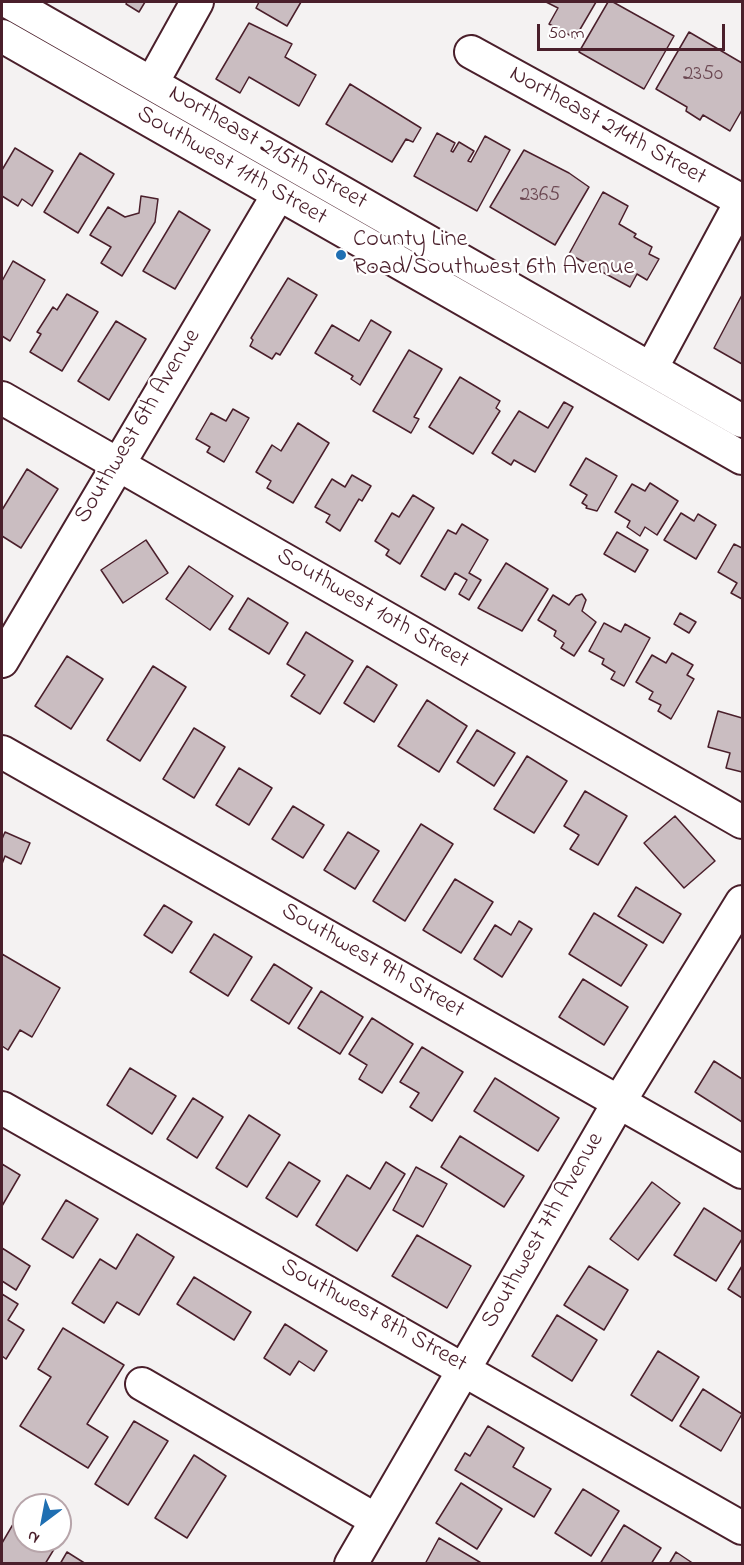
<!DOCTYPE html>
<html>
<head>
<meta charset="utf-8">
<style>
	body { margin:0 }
	#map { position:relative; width:744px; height:1565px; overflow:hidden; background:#f4f2f2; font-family:"Indie Flower",sans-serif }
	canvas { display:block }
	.frame { position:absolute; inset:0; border:3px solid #4a1f2b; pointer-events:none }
	.north { position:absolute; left:12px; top:1493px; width:60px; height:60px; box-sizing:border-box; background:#fff; border:2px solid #b7a5aa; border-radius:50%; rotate:212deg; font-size:16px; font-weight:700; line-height:24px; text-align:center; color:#4a1f2b }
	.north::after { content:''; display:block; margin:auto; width:21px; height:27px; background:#1f6fb2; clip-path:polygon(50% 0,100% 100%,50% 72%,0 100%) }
	.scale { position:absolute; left:537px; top:24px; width:188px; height:27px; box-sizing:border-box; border:3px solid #4a1f2b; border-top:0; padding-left:8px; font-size:18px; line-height:21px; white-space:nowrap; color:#4a1f2b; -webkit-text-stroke:4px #fff; paint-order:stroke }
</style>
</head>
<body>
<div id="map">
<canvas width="744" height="1565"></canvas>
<div class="frame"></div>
<div class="north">N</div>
<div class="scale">50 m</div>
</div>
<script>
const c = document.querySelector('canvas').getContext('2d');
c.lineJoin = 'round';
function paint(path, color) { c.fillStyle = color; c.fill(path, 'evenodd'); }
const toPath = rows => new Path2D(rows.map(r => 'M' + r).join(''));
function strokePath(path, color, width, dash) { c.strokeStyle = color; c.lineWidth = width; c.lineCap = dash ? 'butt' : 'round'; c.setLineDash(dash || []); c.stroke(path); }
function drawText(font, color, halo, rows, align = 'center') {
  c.font = font + ' "Indie Flower",sans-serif'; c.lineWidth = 4.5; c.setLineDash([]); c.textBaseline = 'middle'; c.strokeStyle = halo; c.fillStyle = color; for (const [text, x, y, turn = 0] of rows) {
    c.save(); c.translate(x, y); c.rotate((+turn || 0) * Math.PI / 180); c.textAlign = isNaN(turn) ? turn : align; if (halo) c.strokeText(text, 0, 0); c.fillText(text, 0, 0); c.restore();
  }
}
const building = toPath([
	[127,2,145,2,139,12,126,4,127,2],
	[259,2,301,2,287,26,256,8,259,2],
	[546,2,596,2,575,38,549,24,558,8,546,2],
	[608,2,613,2,674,36,644,89,579,52,608,2],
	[249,23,292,44,285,57,316,75,299,106,249,77,240,93,216,79,249,23],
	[689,32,742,63,742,110,730,131,703,115,700,120,686,111,687,107,656,89,689,32],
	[350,84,421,128,413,142,406,139,392,162,326,124,350,84],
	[437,133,455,143,451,151,453,152,459,142,474,151,468,161,471,162,485,136,510,150,477,211,414,176,437,133],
	[15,148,53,171,32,206,22,199,18,206,2,196,2,170,15,148],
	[524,150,569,173,589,187,555,245,490,207,524,150],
	[80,153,114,174,78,233,44,212,80,153],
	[603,192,628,206,619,224,636,234,634,237,652,247,649,254,659,259,647,280,637,274,630,287,569,254,603,192],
	[141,196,158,199,155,222,122,276,101,263,111,247,90,235,108,207,125,217,139,213,141,196],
	[179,211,210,230,175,289,143,271,179,211],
	[13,261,45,280,10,341,2,336,2,281,13,261],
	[288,278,317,295,280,355,276,353,272,359,250,346,253,340,251,338,288,278],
	[67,294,98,312,62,371,30,352,41,334,37,332,53,307,57,310,67,294],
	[742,295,742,364,714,348,742,295],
	[371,320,391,332,360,385,351,379,353,376,315,353,332,325,359,341,371,320],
	[116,321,146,339,109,400,78,381,116,321],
	[409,350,442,369,414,417,419,419,411,433,373,411,409,350],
	[460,377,500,401,496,408,500,411,473,454,429,427,460,377],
	[564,402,573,407,535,472,514,460,511,465,492,453,519,411,548,428,564,402],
	[233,409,249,418,224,462,207,452,210,447,196,439,211,413,226,421,233,409],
	[298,423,329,443,293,503,267,488,271,481,256,472,272,445,281,451,298,423],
	[586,458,617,476,597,511,586,508,587,506,582,503,587,495,570,485,586,458],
	[27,469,58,489,21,548,2,536,2,510,27,469],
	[352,475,371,486,362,501,359,499,340,531,326,522,330,515,315,507,332,479,345,487,352,475],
	[650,483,678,501,657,535,645,527,640,536,627,527,630,521,615,512,632,484,645,491,650,483],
	[413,495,434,508,400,564,386,555,389,550,375,541,392,513,399,517,413,495],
	[681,513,694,521,698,514,716,525,696,559,664,540,681,513],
	[462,524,488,540,469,573,481,580,469,600,459,594,467,580,455,573,445,590,421,576,448,530,456,534,462,524],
	[617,532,648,550,635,572,604,554,617,532],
	[146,540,168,573,123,603,101,570,146,540],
	[734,544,742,548,742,599,731,593,737,583,718,572,734,544],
	[506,563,548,589,522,631,478,608,506,563],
	[189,566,233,596,210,630,166,599,189,566],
	[582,594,586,600,582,611,596,622,574,656,561,648,564,643,554,636,556,631,538,620,553,595,569,605,576,596,582,594],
	[248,598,288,623,269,654,229,629,248,598],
	[680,613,696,622,689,633,674,624,680,613],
	[604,623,621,632,625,624,650,638,624,686,611,679,615,672,602,664,604,659,589,651,604,623],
	[306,632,353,661,320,714,291,696,305,675,287,664,306,632],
	[672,653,693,665,687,675,694,679,671,719,658,711,661,705,649,699,653,692,636,682,652,655,666,663,672,653],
	[67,656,103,679,71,729,35,706,67,656],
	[153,666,186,687,140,761,107,740,153,666],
	[367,666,397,685,374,722,344,703,367,666],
	[427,700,467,726,439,772,398,746,427,700],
	[718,711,742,718,742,772,726,768,730,753,708,747,718,711],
	[194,728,225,747,194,798,163,779,194,728],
	[477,730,515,753,494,786,457,762,477,730],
	[527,756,567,781,534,833,494,809,527,756],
	[239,768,272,788,249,825,216,805,239,768],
	[585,791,627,816,598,865,570,849,579,835,564,826,585,791],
	[293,806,324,825,303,858,272,839,293,806],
	[675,816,715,861,684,888,644,843,675,816],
	[421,824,453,844,405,921,373,901,421,824],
	[5,832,30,843,21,864,5,856,2,864,2,839,5,832],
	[348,832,379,851,355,889,324,870,348,832],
	[455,879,493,902,461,953,423,930,455,879],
	[636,887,681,914,663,943,618,916,636,887],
	[164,905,192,922,172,953,144,935,164,905],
	[594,913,647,945,621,986,569,954,594,913],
	[519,921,532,929,502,977,474,959,495,925,511,935,519,921],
	[214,934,252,957,228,996,190,972,214,934],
	[2,954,60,988,32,1037,20,1030,8,1050,2,1046,2,954],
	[274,964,312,988,289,1024,251,1000,274,964],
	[583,979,628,1007,604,1045,559,1017,583,979],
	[321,991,363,1017,340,1054,298,1028,321,991],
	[372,1018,413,1044,382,1093,359,1079,367,1065,349,1054,372,1018],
	[422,1047,463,1072,432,1121,410,1107,419,1093,400,1082,422,1047],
	[714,1061,742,1079,742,1122,695,1092,714,1061],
	[130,1068,176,1096,152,1134,107,1105,130,1068],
	[495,1078,559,1118,538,1151,474,1111,495,1078],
	[193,1098,223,1117,197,1158,167,1139,193,1098],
	[249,1115,280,1135,247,1187,216,1168,249,1115],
	[460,1136,524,1176,504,1207,441,1167,460,1136],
	[289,1162,320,1181,297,1217,266,1198,289,1162],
	[386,1162,405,1174,357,1251,316,1225,347,1175,370,1189,386,1162],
	[2,1164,20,1175,2,1206,2,1164],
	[416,1167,447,1184,423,1227,393,1210,416,1167],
	[652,1182,680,1203,638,1260,610,1239,652,1182],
	[66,1200,98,1219,73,1258,42,1239,66,1200],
	[704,1208,742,1232,742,1239,716,1281,674,1255,704,1208],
	[137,1234,174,1257,139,1315,117,1302,104,1323,72,1303,100,1259,116,1269,137,1234],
	[417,1235,471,1266,447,1308,392,1276,417,1235],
	[2,1248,30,1266,16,1290,2,1281,2,1248],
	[589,1266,628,1290,604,1330,564,1305,589,1266],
	[742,1266,742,1298,728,1289,742,1266],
	[194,1277,251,1312,234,1340,177,1304,194,1277],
	[2,1294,18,1304,8,1320,24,1330,6,1359,2,1356,2,1294],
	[557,1315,597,1340,572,1381,532,1356,557,1315],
	[285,1324,327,1351,314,1371,299,1361,290,1375,264,1358,285,1324],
	[63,1328,124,1365,87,1424,108,1437,88,1468,20,1426,51,1377,38,1369,63,1328],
	[658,1351,699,1377,672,1421,631,1395,658,1351],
	[703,1389,742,1414,721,1451,680,1426,703,1389],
	[134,1421,168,1441,128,1505,95,1484,134,1421],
	[488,1426,524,1448,513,1467,551,1489,534,1517,455,1470,465,1453,470,1456,488,1426],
	[194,1455,226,1476,187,1538,155,1518,194,1455],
	[461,1483,502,1509,477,1549,436,1523,461,1483],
	[583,1489,619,1511,591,1556,555,1533,583,1489],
	[22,1509,24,1541,59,1541,45,1564,2,1564,2,1543,22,1509],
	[624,1525,661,1548,651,1564,600,1564,624,1525],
	[439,1538,483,1564,425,1564,439,1538],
	[67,1552,86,1564,60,1564,67,1552],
	[676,1552,694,1564,669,1564,676,1552]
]);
paint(building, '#cabdc1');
strokePath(building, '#4a1f2b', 1.5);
const minor = toPath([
	[9,2,742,421],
	[2,36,742,458],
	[471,52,742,201],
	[152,83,197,2],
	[651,369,742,200],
	[2,398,742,822],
	[2,661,278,195],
	[2,752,742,1172],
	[2,1108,742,1528],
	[142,1384,376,1520],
	[351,1564,619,1102,742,902]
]);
strokePath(minor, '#4a1f2b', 36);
strokePath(minor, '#fff', 32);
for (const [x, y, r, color] of [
	[341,255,6,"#1f6fb2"]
]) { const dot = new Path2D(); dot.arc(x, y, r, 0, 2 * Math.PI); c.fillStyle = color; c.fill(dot); strokePath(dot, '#fff', 2); }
drawText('21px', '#6a4650', null, [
	["2350",703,76],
	["2365",540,197]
]);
drawText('24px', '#4a1f2b', '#fff', [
	["Northeast 214th Street",607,127,29],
	["Northeast 215th Street",267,149,30],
	["Southwest 11th Street",231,167,30],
	["Southwest 6th Avenue",139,427,-59],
	["Southwest 10th Street",372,610,30],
	["Southwest 9th Street",372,962,30],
	["Southwest 7th Avenue",544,1231,-60],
	["Southwest 8th Street",373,1317,29]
]);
drawText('24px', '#4a1f2b', '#fff', [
	["County Line",353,241],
	["Road/Southwest 6th Avenue",353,269]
], 'left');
</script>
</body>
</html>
